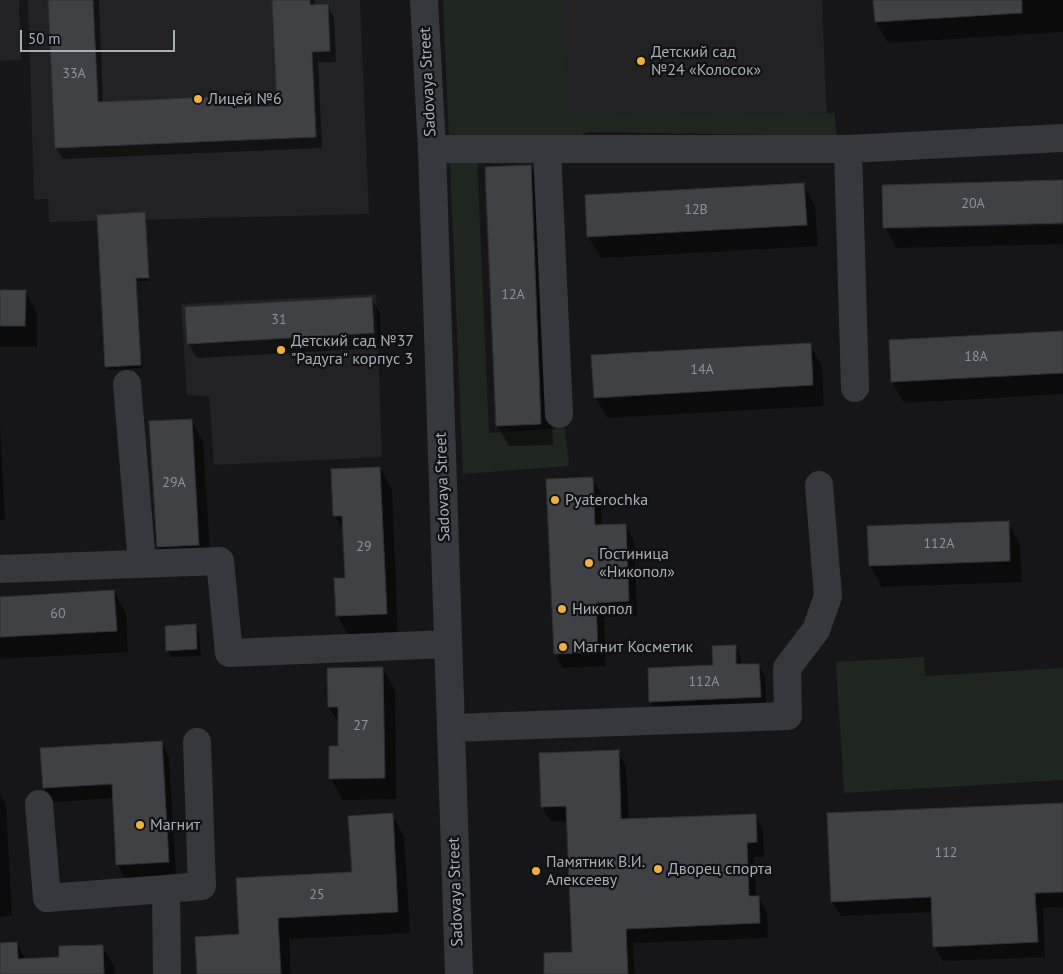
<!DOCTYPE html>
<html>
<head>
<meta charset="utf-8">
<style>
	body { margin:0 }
	#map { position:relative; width:1063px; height:974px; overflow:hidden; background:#161618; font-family:"PT Sans",sans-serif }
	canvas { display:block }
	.scale { position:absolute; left:20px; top:30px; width:155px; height:22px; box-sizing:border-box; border:2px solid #a8adb8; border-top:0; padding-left:6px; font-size:15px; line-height:18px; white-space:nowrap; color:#a8adb8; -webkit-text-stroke:4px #111113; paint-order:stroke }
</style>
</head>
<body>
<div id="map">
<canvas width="1063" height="974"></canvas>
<div class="scale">50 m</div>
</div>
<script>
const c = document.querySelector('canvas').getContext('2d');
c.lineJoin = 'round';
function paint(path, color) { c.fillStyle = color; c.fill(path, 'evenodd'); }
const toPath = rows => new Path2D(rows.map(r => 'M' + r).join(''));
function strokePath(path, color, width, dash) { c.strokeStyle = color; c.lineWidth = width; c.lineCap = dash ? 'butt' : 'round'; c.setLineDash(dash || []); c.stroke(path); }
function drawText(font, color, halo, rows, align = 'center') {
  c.font = font + ' "PT Sans",sans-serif'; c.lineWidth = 4.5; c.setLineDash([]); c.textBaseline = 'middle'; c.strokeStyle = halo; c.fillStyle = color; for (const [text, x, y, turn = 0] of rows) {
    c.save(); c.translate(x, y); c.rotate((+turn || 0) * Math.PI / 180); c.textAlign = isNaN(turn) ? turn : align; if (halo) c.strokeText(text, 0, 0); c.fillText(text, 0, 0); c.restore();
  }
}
paint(toPath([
	[0,0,19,0,21,60,0,61],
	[28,0,360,0,369,214,49,222,48,199,34,199],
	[456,0,822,0,827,122,461,135],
	[376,294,382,457,214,465,209,396,187,395,181,304]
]), '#222225');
paint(toPath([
	[443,0,562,0,568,114,834,113,837,136,587,132,575,140,477,155,489,433,565,428,569,466,463,474],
	[924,657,925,676,1063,668,1063,780,844,793,836,662]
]), '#1e261f');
paint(toPath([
	[49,0,99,0,103,103,235,97,242,108,278,107,273,0,315,0,315,6,327,6,334,17,336,62,318,62,322,148,63,159,56,148],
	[874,0,1063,0,1063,32,888,43,876,22],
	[530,167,542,188,553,445,509,446,497,425],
	[1063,182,1063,222,894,226,894,229,1063,225,1063,244,897,248,885,227],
	[803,185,815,206,818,246,601,258,589,237],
	[145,214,150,281,137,281,142,368,108,370,106,367],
	[0,291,25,291,37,313,37,347,0,347],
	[371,298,380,313,381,348,197,358,188,343],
	[1063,332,1063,394,904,403,892,382],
	[810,345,822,366,824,406,607,418,595,397],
	[191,420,203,441,211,566,170,568,158,547],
	[0,424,5,520,0,520],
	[380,468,392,489,398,635,349,637,337,616,346,579,344,531,335,516],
	[592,478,601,493,602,526,625,525,634,540,637,615,604,617,606,666,563,668,555,653],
	[1008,523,1020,544,1022,582,882,587,870,566],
	[114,592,126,613,128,652,0,659,0,598],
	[195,626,199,633,201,656,171,657,167,650],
	[735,646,741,657,742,666,758,665,765,676,766,707,657,712,650,701,714,667],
	[383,669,395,690,396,799,343,800,330,778,339,747,339,724,329,707],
	[161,743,169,757,176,877,126,880,118,865,114,798,53,802,44,787],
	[618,752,626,766,629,820,755,815,763,830,764,857,754,857,756,897,758,897,767,912,768,938,633,943,635,974,546,974,573,953,568,821,551,822,542,807,540,755],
	[0,793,6,804,12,916,0,917],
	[1063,804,1063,907,1043,908,1045,957,943,961,935,947,933,912,841,916,832,902],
	[392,815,404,836,410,933,289,939,291,974,199,974,241,935,353,873],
	[17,943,26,960,61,959,102,946,115,967,115,974,0,974,0,944]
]), '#0007');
const building = toPath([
	[48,0,93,0,98,102,236,96,237,107,277,106,272,0,310,0,310,5,328,4,330,51,312,52,316,137,55,148,48,0],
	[873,0,1022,0,1022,13,875,22,873,0],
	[531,165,541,424,496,426,485,167,531,165],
	[1063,180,1063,223,883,228,882,185,1063,180],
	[804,183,807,225,587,237,585,195,804,183],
	[145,212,149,278,136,278,141,365,105,367,97,215,145,212],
	[0,290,26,290,25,326,0,326,0,290],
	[372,297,374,333,187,344,185,307,372,297],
	[1063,331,1063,373,891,382,889,340,1063,331],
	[811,343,813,385,594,398,591,355,811,343],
	[192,419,199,545,157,547,149,421,192,419],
	[380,467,387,614,336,616,334,578,345,578,342,516,333,516,331,469,380,467],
	[593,477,595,525,626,524,629,601,596,603,598,652,554,654,546,479,593,477],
	[1009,521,1010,561,869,566,867,526,1009,521],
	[114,590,117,631,0,637,0,597,114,590],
	[196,624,197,649,166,651,165,626,196,624],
	[736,645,736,664,759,664,761,697,649,702,648,668,713,665,712,646,736,645],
	[383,667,385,778,329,779,329,746,338,746,338,707,328,707,327,668,383,667],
	[162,741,169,862,116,865,112,784,43,788,40,748,162,741],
	[619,750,621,819,756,814,757,842,747,843,749,896,759,896,760,923,626,929,628,974,544,974,544,953,572,952,566,806,541,807,539,753,619,750],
	[1063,803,1063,892,1035,893,1038,942,933,947,931,897,831,902,827,813,1063,803],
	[393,813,398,912,278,918,281,974,197,974,195,937,239,934,236,878,352,872,348,816,393,813],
	[17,942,18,959,59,957,59,946,103,945,104,974,0,974,0,943,17,942]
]);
paint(building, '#404145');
strokePath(building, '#303034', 1);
strokePath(toPath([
	[424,0,432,149,459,974],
	[432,149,848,149,1063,138],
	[547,149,559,414],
	[848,149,855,388],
	[127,384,142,564],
	[0,569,220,561,229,653,448,644],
	[451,728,788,716,787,668,816,630,828,596,819,485],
	[39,804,47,898,166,889],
	[167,974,166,889,202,886,197,742]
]), '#37383d', 28);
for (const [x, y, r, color] of [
	[641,61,5,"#f2b134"],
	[198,99,5,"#f2b134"],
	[281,350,5,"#f2b134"],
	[555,500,5,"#f2b134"],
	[589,563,5,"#f2b134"],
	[562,609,5,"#f2b134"],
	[563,647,5,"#f2b134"],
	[140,825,5,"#f2b134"],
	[658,869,5,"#f2b134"],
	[536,871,5,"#f2b134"]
]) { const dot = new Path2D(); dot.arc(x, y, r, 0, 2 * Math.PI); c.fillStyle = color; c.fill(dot); strokePath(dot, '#111113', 2); }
drawText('14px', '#8e929b', null, [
	["33А",74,74],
	["20А",973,204],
	["12В",696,210],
	["12А",513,295],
	["31",279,320],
	["18А",976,357],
	["14А",702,370],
	["29А",174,483],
	["112А",939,544],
	["29",364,547],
	["60",58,614],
	["112А",704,682],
	["27",361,726],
	["112",946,853],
	["25",317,895]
]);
drawText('16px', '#a8adb8', '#111113', [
	["Детский сад",651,52],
	["№24 «Колосок»",651,70],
	["Лицей №6",208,99],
	["Детский сад №37",291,341],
	["\"Радуга\" корпус 3",291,359],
	["Pyaterochka",565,500],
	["Гостиница",599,554],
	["«Никопол»",599,572],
	["Никопол",572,609],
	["Магнит Косметик",573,647],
	["Магнит",150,825],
	["Памятник В.И.",546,862],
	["Алексееву",546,880],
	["Дворец спорта",668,869]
], 'left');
drawText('16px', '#a8adb8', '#111113', [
	["Sadovaya Street",428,82,-93],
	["Sadovaya Street",443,487,-92],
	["Sadovaya Street",456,892,-92]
]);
</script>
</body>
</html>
